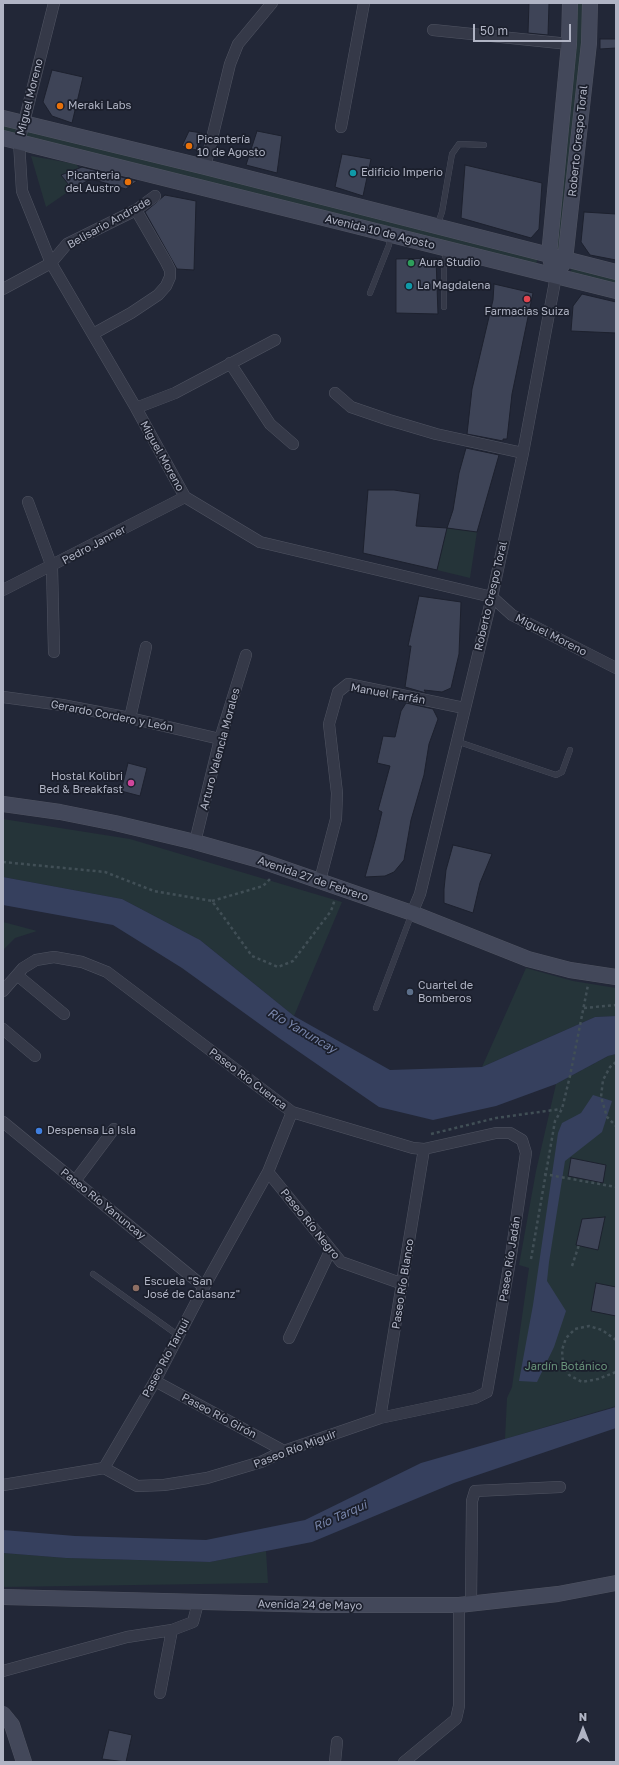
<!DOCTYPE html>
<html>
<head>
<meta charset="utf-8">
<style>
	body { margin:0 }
	#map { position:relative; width:619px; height:1765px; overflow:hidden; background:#222737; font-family:"Golos Text",sans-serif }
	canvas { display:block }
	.frame { position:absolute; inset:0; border:4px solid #b0b4c4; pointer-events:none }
	.north { position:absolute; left:563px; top:1709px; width:40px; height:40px; -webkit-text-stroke:3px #1b1f2c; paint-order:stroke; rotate:0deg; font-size:11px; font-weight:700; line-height:16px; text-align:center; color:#b0b4c4 }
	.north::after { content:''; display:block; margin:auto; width:14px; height:18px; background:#b0b4c4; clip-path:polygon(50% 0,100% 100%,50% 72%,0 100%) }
	.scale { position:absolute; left:473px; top:24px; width:98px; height:18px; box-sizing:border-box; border:2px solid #b0b4c4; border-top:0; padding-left:5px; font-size:12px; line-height:14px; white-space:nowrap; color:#b0b4c4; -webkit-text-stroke:3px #1b1f2c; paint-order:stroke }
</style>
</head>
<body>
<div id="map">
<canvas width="619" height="1765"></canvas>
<div class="frame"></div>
<div class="north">N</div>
<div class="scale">50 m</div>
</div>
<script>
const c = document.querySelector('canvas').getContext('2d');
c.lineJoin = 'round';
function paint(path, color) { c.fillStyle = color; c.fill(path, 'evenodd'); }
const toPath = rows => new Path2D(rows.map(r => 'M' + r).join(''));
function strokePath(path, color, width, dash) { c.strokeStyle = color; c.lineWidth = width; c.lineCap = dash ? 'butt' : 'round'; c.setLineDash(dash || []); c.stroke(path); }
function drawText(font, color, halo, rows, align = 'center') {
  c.font = font + ' "Golos Text",sans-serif'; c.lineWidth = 3.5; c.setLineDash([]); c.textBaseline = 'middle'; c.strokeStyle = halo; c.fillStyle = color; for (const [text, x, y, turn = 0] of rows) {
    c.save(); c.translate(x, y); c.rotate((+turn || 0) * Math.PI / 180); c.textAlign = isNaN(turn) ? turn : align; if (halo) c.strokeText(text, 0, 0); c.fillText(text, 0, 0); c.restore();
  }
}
paint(toPath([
	[570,3,590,3,565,260,549,255],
	[3,118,539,252,535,270,3,138],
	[31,156,76,164,79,168,61,175,72,189,46,207],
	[573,262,616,272,616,291,569,280],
	[447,528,477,532,470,578,437,570],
	[3,819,130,839,342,902,294,1016,200,940,122,899,3,877],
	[3,922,7,923,37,931,15,938,3,950],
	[526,968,573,981,616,988,616,1016,595,1017,482,1067],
	[616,1054,616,1406,505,1439,507,1398,512,1387,529,1268,519,1265,536,1171,556,1084,608,1056],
	[266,1551,268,1583,3,1587,3,1553,66,1558,210,1562]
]), '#253439');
paint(toPath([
	[3,877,122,899,200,940,294,1016,390,1070,482,1067,595,1017,616,1016,616,1054,608,1056,556,1084,496,1106,433,1120,379,1107,279,1038,182,968,113,925,3,905],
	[593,1095,612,1101,602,1132,565,1161,549,1262,547,1281,566,1311,554,1347,537,1382,519,1381,533,1305,558,1133,562,1123,581,1113],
	[616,1407,616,1428,454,1483,312,1542,210,1562,66,1558,3,1553,3,1530,75,1536,206,1540,305,1520,421,1463]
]), '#36405e');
const building = toPath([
	[529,3,549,3,548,35,528,33,529,3],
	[600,39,616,39,616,48,600,49,600,39],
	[52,70,83,77,72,123,52,116,43,102,52,70],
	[189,131,202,133,196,150,182,146,189,131],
	[257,131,282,136,277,173,246,165,257,131],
	[342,154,371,159,363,196,335,187,342,154],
	[465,165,542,183,539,229,531,238,461,218,465,165],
	[82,167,129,179,137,181,126,189,91,179,72,189,61,175,82,167],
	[165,195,196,201,194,270,177,269,145,212,165,195],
	[584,212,616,214,616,260,590,255,581,242,584,212],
	[436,258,438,314,396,313,396,259,436,258],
	[494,284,533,293,512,394,507,439,503,439,503,441,467,434,472,389,493,300,494,284],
	[582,294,616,302,616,333,571,331,573,306,582,294],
	[466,448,499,455,477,532,447,528,453,510,459,473,466,448],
	[368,490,394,490,420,494,416,526,447,528,437,570,363,553,368,490],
	[419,596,461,602,459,654,451,688,442,692,424,690,426,693,405,687,411,646,408,646,419,596],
	[406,703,433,709,438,719,429,744,424,775,411,820,404,860,394,872,385,876,365,877,376,837,382,812,378,810,390,766,377,763,383,736,395,737,401,711,406,703],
	[128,763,147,768,140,796,121,791,128,763],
	[453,845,492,854,480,883,473,913,444,903,444,889,446,870,453,845],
	[571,1158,606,1165,603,1183,568,1176,571,1158],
	[605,1217,598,1250,576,1245,582,1219,605,1217],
	[596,1283,616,1287,616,1316,591,1311,596,1283],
	[109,1730,132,1735,126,1762,102,1759,109,1730]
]);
paint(building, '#3e4457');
strokePath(building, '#1d212e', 1);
const lane = toPath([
	[437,226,442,212,452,154,459,144,484,145],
	[370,293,389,245,390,235],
	[444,307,444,261,448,249],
	[456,741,556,775,562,772,570,750],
	[376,1008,412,913],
	[93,1274,179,1336]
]);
const street = toPath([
	[54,3,19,142,22,191,51,263,136,408,185,497,260,542,492,597,512,615,616,668],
	[433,30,569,44],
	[341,127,364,3],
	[205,167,230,64,238,44,272,3],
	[3,289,51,263,67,244,136,210,155,196],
	[93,334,131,313,158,295,166,286,170,277,170,270,166,262,136,210],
	[230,363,270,424,293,444],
	[335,393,351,407,389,420,436,434,523,453],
	[136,408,175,393,275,340],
	[28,502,52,567,54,652],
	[3,590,185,497],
	[3,697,62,705,130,718,220,739],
	[130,718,146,647],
	[195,842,220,739,246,655],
	[320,880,336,819,337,793,329,724,338,692,348,684,464,708],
	[412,913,420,894,492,597,523,453,556,276],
	[17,975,64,1014],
	[3,991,23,968,36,960,54,957,82,962,107,972,292,1112,413,1148,424,1149,496,1133,510,1133,522,1140,526,1153,511,1255,487,1392,475,1398,380,1418,284,1451,261,1462,207,1478,164,1485,137,1486,104,1468],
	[3,1029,35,1056],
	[3,1122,204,1287],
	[268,1172,341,1262,403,1284],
	[75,1181,114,1129],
	[289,1338,330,1251],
	[155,1381,284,1451],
	[380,1418,424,1149],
	[104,1468,155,1381,204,1287,268,1172,292,1112],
	[3,1485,104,1468],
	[471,1604,472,1501,475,1491,560,1487],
	[3,1671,127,1637,172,1630,193,1622,198,1603],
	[160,1693,172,1630],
	[335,1762,337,1742],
	[404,1762,456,1719,459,1706,459,1605]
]);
const secondary = toPath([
	[3,118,205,167,616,272],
	[3,138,616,291],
	[552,265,549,255,569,44,570,3],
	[561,267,565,260,589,43,590,3],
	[3,804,60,812,115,823,195,842,259,860,412,913,528,959,570,970,616,977],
	[3,1597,324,1605,459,1605,558,1594,616,1583],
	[3,1714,12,1725,24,1762]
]);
strokePath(lane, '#505462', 6);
strokePath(street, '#505462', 12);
strokePath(secondary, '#505462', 16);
strokePath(toPath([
	[3,862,105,872,154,891,212,901,252,956,278,967,293,961,331,911,335,899],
	[212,901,263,886,270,879],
	[584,1008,616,1005],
	[616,1062,610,1067,603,1080,601,1097,607,1117,616,1126],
	[431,1134,496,1118,561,1109],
	[544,1174,616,1187],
	[531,1259,555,1121,562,1109,570,1076,588,985],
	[572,1266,579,1245],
	[616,1340,602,1330,589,1326,575,1329,566,1338,562,1350,563,1364,569,1375,582,1382,598,1379,616,1372]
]), '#414f56', 2.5, [3, 3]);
strokePath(lane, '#353948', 5.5);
strokePath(street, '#353948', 11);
strokePath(secondary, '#43485a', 15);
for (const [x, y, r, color] of [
	[60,106,4,"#e8710a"],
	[189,146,4,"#e8710a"],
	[353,173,4,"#0f9aa8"],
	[128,182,4,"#e8710a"],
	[411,263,4,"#2e9e5b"],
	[409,286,4,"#0f9aa8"],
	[527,299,4,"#e0444e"],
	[131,783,4,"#d1479c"],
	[410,992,4,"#5c6f8a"],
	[39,1131,4,"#3f7fe0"],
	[136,1288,4,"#8d6e63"]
]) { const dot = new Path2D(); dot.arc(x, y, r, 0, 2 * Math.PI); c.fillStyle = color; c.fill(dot); strokePath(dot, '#1b1f2c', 1.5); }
drawText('11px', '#b0b4c4', '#1b1f2c', [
	["Miguel Moreno",30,97,-76],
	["Roberto Crespo Toral",578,141,-84],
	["Belisario Andrade",109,223,-29],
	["Avenida 10 de Agosto",380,232,14],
	["Miguel Moreno",162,456,61],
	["Pedro Janner",94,545,-28],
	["Roberto Crespo Toral",491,596,-77],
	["Miguel Moreno",551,635,27],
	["Manuel Farfán",388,694,10],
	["Gerardo Cordero y León",112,716,11],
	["Arturo Valencia Morales",220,749,-75],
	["Avenida 27 de Febrero",313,879,19],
	["Paseo Río Cuenca",248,1079,37],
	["Paseo Río Yanuncay",103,1204,39],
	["Paseo Río Negro",310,1224,51],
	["Paseo Río Jadán",510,1259,-81],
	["Paseo Río Blanco",403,1284,-81],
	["Paseo Río Tarqui",166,1358,-62],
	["Paseo Río Girón",219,1416,28],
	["Paseo Río Miguir",295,1449,-21],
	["Avenida 24 de Mayo",310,1605,1]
]);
drawText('11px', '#b0b4c4', '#1b1f2c', [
	["Meraki Labs",68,106],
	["Picantería",197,140],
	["10 de Agosto",197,153],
	["Edificio Imperio",361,173],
	["Picanteria",120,176,"right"],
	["del Austro",120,189,"right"],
	["Aura Studio",419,263],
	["La Magdalena",417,286],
	["Farmacias Suiza",527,312,"center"],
	["Hostal Kolibri",123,777,"right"],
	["Bed & Breakfast",123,790,"right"],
	["Cuartel de",418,986],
	["Bomberos",418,999],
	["Despensa La Isla",47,1131],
	["Escuela \"San",144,1282],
	["José de Calasanz\"",144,1295]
], 'left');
drawText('11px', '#68937a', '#1b1f2c', [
	["Jardín Botánico",566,1367]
]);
drawText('italic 12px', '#7986ab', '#1b1f2c', [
	["Río Yanuncay",302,1031,30],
	["Río Tarqui",340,1516,-24]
]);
</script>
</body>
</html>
